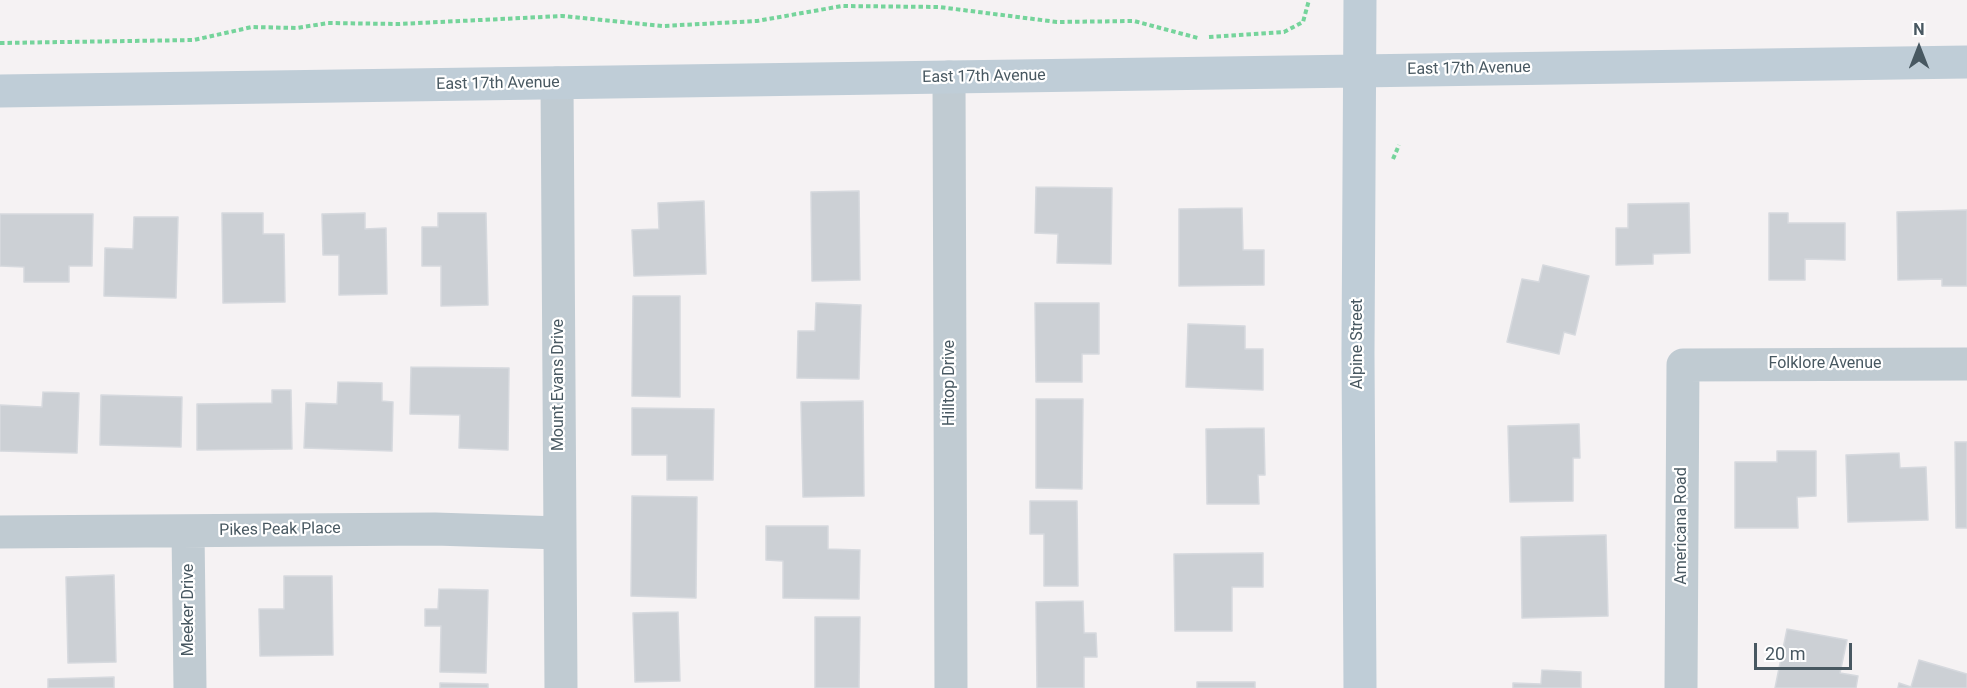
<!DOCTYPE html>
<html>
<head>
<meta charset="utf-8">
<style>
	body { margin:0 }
	#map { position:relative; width:1967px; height:688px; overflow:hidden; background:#f5f2f3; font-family:Roboto,sans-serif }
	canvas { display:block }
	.north { position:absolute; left:1889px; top:18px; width:60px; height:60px; -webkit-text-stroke:4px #fff; paint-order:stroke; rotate:0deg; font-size:16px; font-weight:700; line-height:24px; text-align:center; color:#485861 }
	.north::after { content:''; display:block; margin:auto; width:21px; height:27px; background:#485861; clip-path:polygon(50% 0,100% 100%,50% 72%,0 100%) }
	.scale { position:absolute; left:1754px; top:643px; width:98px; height:27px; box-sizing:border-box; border:3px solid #485861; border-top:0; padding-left:8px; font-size:18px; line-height:21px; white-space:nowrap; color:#485861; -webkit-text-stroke:4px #fff; paint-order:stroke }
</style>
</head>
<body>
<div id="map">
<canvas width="1967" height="688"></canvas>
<div class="north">N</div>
<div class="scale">20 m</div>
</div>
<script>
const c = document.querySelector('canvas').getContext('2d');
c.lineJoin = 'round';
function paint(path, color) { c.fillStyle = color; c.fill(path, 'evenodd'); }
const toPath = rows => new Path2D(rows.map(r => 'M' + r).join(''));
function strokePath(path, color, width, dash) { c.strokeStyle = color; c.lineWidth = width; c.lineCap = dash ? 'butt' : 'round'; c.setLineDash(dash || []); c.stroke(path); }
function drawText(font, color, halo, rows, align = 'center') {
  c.font = font + ' Roboto,sans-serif'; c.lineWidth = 4.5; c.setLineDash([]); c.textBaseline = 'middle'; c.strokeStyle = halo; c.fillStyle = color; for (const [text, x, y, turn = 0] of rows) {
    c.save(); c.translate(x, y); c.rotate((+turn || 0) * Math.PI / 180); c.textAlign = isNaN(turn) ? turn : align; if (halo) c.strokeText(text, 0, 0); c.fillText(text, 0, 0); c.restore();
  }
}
const building = toPath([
	[1036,187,1112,188,1111,264,1057,263,1058,234,1035,233,1036,187],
	[859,191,860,280,812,281,811,192,859,191],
	[704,201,706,274,634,276,632,230,659,229,658,203,704,201],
	[1689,203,1690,253,1653,254,1653,264,1616,265,1616,228,1628,228,1628,204,1689,203],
	[1242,208,1243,250,1264,250,1264,285,1179,286,1179,209,1242,208],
	[1967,210,1967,286,1942,286,1942,279,1898,280,1897,212,1967,210],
	[222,213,263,213,263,234,284,234,285,302,223,303,222,213],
	[365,213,365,229,386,228,387,294,339,295,339,255,323,255,322,214,365,213],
	[438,213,486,213,488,305,441,306,441,266,422,266,422,227,438,227,438,213],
	[1769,213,1788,213,1788,223,1845,223,1845,260,1805,259,1805,280,1769,280,1769,213],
	[0,214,93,214,92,266,69,266,69,282,24,282,24,267,0,266,0,214],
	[134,217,178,217,176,298,104,296,105,248,133,249,134,217],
	[1543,265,1589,276,1575,335,1564,332,1559,354,1507,342,1522,279,1539,282,1543,265],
	[633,296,680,296,680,397,632,396,633,296],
	[816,303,861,305,859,379,797,378,798,331,815,331,816,303],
	[1035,303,1099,303,1099,354,1082,354,1082,382,1036,382,1035,303],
	[1188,324,1245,326,1245,349,1263,349,1263,390,1186,387,1188,324],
	[411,367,509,368,508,450,459,448,460,415,410,414,411,367],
	[338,382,382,383,382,401,393,402,392,451,304,448,306,403,337,404,338,382],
	[272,390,291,390,292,449,197,450,197,404,272,403,272,390],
	[43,392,79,393,77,453,0,451,0,405,42,407,43,392],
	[101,395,182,397,181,447,100,445,101,395],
	[1036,399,1083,399,1082,489,1036,488,1036,399],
	[863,401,864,496,803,497,801,402,863,401],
	[632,408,714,409,713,480,667,480,667,455,632,455,632,408],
	[1579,424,1580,458,1573,458,1573,501,1510,502,1508,426,1579,424],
	[1264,428,1265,475,1258,475,1259,504,1207,504,1206,429,1264,428],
	[1955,442,1967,442,1967,528,1956,528,1955,442],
	[1777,451,1816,451,1816,496,1797,497,1798,528,1735,528,1735,462,1777,462,1777,451],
	[1899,453,1900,468,1926,467,1928,520,1848,522,1846,455,1899,453],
	[632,496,697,497,696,598,631,596,632,496],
	[1030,501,1077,501,1078,586,1044,586,1044,534,1030,534,1030,501],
	[766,526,828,526,828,549,860,550,859,599,783,598,783,561,766,560,766,526],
	[1606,535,1608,616,1522,618,1521,537,1606,535],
	[1263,553,1263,587,1232,587,1232,631,1175,631,1174,554,1263,553],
	[114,575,116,662,68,663,66,577,114,575],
	[284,576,332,576,333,655,260,656,259,609,284,609,284,576],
	[439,589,488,590,486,673,440,672,441,626,425,626,425,609,438,609,439,589],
	[1083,601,1084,633,1096,633,1097,657,1084,657,1084,688,1037,688,1036,602,1083,601],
	[678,612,680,681,635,682,633,613,678,612],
	[815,617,860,617,859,688,815,688,815,617],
	[1787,629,1847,640,1840,673,1858,676,1856,688,1775,688,1787,629],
	[1919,660,1967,674,1967,688,1898,688,1899,683,1911,687,1919,660],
	[1542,670,1581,672,1581,688,1513,688,1513,683,1541,684,1542,670],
	[114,677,114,688,48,688,48,679,114,677],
	[1197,682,1255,682,1255,688,1197,688,1197,682],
	[440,683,488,684,488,688,440,688,440,683]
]);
paint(building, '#ccd0d5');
strokePath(building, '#d6d9de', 1.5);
strokePath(toPath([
	[1209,37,1284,32,1303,22,1309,0],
	[0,43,194,40,252,27,297,28,328,23,399,24,562,16,663,26,757,21,842,6,939,7,1057,22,1134,21,1198,38],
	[1393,159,1399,145]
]), '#75d49b', 4, [4.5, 3]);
strokePath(toPath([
	[949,77,951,688],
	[557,83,561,688],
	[188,531,190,688],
	[0,532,435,529,560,533],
	[1681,688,1683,365,1967,364]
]), '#c0cbd2', 33);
strokePath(toPath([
	[0,91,1967,62],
	[1360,688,1358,353,1360,0]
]), '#bfcdd7', 33);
drawText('16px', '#485861', '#fff', [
	["East 17th Avenue",1469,69,-1],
	["East 17th Avenue",984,77,-1],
	["East 17th Avenue",498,84,-1],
	["Alpine Street",1358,344,-90],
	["Folklore Avenue",1825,364],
	["Hilltop Drive",950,383,-90],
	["Mount Evans Drive",559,385,-90],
	["Americana Road",1682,526,-90],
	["Pikes Peak Place",280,530,-1],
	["Meeker Drive",189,610,-90]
]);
</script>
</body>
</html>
